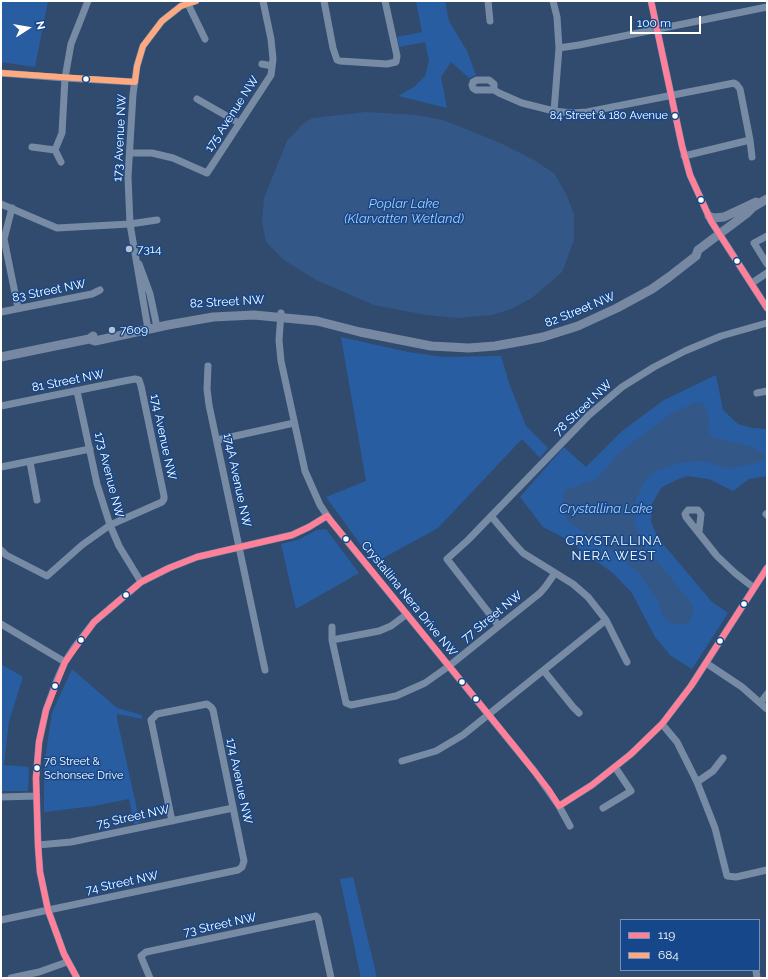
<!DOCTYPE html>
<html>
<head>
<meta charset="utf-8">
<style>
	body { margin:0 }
	#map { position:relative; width:768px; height:979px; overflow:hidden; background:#314b6f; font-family:Raleway,sans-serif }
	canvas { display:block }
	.frame { position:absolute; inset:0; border:2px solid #fff; pointer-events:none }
	.legend { position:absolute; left:620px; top:919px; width:140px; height:52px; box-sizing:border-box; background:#16478a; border:1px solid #7391b9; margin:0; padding:5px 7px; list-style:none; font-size:12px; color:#fff }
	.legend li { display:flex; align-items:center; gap:8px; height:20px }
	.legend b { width:20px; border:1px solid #7391b9 }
	.north { position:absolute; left:8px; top:8px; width:40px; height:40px; -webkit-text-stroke:3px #16478a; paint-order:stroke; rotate:78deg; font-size:11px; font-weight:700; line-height:16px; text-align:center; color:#fff }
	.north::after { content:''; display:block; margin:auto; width:14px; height:18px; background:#fff; clip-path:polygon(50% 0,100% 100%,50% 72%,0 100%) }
	.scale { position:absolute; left:630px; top:16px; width:71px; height:18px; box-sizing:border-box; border:2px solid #fff; border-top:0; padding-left:5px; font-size:12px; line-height:14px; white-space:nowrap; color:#fff; -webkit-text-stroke:3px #16478a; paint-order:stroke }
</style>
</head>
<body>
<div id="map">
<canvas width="768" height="979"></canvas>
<div class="frame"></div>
<ul class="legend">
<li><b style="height:5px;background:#ff8098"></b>119</li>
<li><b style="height:5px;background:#ffa980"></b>684</li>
</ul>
<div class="north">N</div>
<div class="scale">100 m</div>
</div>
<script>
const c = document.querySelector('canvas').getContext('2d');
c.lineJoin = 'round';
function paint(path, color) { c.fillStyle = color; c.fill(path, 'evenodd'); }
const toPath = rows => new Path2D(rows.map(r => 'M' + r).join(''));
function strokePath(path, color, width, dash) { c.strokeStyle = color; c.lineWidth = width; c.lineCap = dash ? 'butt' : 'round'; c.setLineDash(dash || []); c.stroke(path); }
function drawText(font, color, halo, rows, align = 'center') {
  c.font = font + ' Raleway,sans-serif'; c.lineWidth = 3; c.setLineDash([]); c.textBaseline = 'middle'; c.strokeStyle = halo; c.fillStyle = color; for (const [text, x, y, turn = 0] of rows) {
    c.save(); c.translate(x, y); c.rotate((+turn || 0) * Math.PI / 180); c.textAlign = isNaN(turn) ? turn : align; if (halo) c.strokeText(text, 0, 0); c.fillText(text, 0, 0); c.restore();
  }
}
paint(toPath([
	[1,1,48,1,35,67,1,62],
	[416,1,445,1,449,21,467,51,476,75,469,78,451,62,441,77,447,108,398,96,414,87,425,76,429,61,425,42,399,47,397,37,422,32],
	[341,337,408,352,444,357,501,356,509,383,526,426,548,448,540,458,522,439,438,528,374,563,326,497,366,481],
	[716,375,723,410,738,424,752,428,767,429,767,476,749,479,733,491,709,479,687,476,676,480,661,488,652,504,651,522,658,538,712,602,728,613,692,669,671,656,655,637,632,593,613,573,564,538,543,527,520,497,564,447,586,467,622,431,664,400],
	[326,529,359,573,296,609,281,544,298,540,317,530],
	[1,664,23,677,9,721,4,765,29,767,28,791,1,791],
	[72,669,117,708,142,715,142,719,117,714,117,719,140,823,134,824,129,799,94,806,44,812,44,766,52,713],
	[353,877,377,978,361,978,340,879]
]), '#295da1');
paint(toPath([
	[366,112,416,115,443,120,498,142,534,160,555,174,567,196,574,215,574,240,562,272,532,298,511,309,492,315,457,318,426,315,374,305,316,280,284,260,266,242,262,222,264,198,287,141,303,124,312,118],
	[697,402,704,404,710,419,707,428,712,437,754,447,767,458,757,463,730,469,703,461,680,463,656,471,645,481,636,499,635,525,642,542,694,607,690,622,675,625,665,620,658,601,640,574,616,554,568,522,562,506,565,490,597,479,619,453,672,413]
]), '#335787');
strokePath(toPath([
	[324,1,333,48,337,60,340,61,387,64,396,62,397,56,385,1],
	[488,1,490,21],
	[553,1,557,17,559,48,554,111],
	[651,1,682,146,690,175,711,221,767,308],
	[188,4,205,39],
	[559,48,579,45,767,7],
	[262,64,272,66],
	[1,73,65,78,135,82],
	[494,90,476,90,473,88,472,85,473,82,477,80,489,80,494,84,494,90,499,93,522,103,554,111,572,113,587,112,734,83,737,85,740,89,750,140,752,157],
	[197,99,239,123],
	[32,147,55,150,61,162],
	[55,150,62,133,65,78,71,44,88,1],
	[130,153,152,153,173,158,207,173,271,75,273,59,271,39,263,1],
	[684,156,750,140],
	[1,204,57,228,130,224,157,220],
	[12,208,4,239,18,308],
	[767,236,754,243,767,264],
	[139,264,150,294,157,327],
	[752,283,767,273],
	[1,312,92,294,100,290],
	[281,313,279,340,281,361,305,471,320,505,330,520,535,772,559,806,570,826],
	[148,329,130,224,128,177,133,94,137,66,143,46,162,21,181,6,196,1],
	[208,366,207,389,209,405,265,670],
	[77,391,97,484,110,525,119,546,141,582],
	[757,393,767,391],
	[1,406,124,381,135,379,139,380,141,386,164,496,164,499,162,502,110,525,82,545,47,576,6,555,1,550],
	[217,440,294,423],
	[30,462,37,500],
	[1,467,90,449],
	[766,514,767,515],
	[491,516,512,541,523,553,573,584,588,597,606,620,627,662],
	[699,532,701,514,698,510,688,510,685,514,686,517,717,556,735,573,754,588],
	[1,624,65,662],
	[499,626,447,559,468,540,589,415,622,387,654,367,685,351,721,336,767,323],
	[332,627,332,640,346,703,351,705,396,696,425,683,449,666,540,593,546,586,555,573],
	[332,640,379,631,391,626,407,614],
	[706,663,742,687,767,709],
	[544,671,573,707,579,713],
	[761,702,767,694],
	[662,724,677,742,697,782,715,828,727,876,736,877,767,870],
	[402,761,436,751,463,735,606,620],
	[697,782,713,771,723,758],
	[1,797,36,796],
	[559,806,592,785,631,754,662,724,691,686,767,568],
	[603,808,631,791,615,767],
	[38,845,71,842,233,808],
	[1,920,238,870,242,867,244,861,213,710,211,707,207,704,157,714,151,720,172,821],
	[756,970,757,978],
	[11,978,39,972,67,962],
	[77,978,64,954,48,910,40,872,38,845,36,778,39,742,46,710,57,680,65,662,74,648,94,622,141,582,169,568,197,557,292,535,309,527,327,516],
	[150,978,142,959,141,956,146,952,316,916,318,918,331,978]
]), '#788ba5', 7);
strokePath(toPath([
	[709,216,713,218,724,217,756,202],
	[89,339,95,341,168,325,213,317,254,315,317,321,360,332,431,346,469,348,495,346,523,341,543,337,578,326,617,308,652,289,669,277,696,256,698,250,746,214,753,207,767,199],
	[1,357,89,339,93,336]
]), '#7788a2', 9);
strokePath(toPath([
	[651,1,682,146,690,175,711,221,767,308],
	[327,516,515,747,549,790,559,806],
	[559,806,592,785,631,754,662,724,691,686,767,568],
	[77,978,64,954,48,910,40,872,38,845,36,778,39,742,46,710,65,662,94,622,141,582,169,568,197,557,292,535,309,527,327,516]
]), '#ff8098', 6);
strokePath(toPath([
	[1,73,135,82,137,66,143,46,162,21,181,6,196,1]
]), '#ffa980', 6);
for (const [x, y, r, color] of [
	[86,79,3.5,"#fff"],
	[675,116,3.5,"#fff"],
	[701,200,3.5,"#fff"],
	[129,249,4,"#b7c0cd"],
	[737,261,3.5,"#fff"],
	[112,330,4,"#b7c0cd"],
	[346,539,3.5,"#fff"],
	[126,595,3.5,"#fff"],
	[744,604,3.5,"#fff"],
	[81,640,3.5,"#fff"],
	[720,641,3.5,"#fff"],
	[462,682,3.5,"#fff"],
	[55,686,3.5,"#fff"],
	[476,699,3.5,"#fff"],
	[37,768,3.5,"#fff"]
]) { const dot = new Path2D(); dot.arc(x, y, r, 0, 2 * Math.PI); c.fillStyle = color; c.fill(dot); strokePath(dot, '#16478a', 1.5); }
drawText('11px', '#fff', '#16478a', [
	["84 Street & 180 Avenue",668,116],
	["76 Street &",44,762,"left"],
	["Schonsee Drive",44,776,"left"]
], 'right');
drawText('12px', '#fff', '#16478a', [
	["175 Avenue NW",232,114,-57],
	["173 Avenue NW",120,138,-87],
	["83 Street NW",49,291,-11],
	["82 Street NW",227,302,-3],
	["82 Street NW",580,310,-22],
	["81 Street NW",68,381,-11],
	["78 Street NW",583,408,-43],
	["174 Avenue NW",163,437,78],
	["173 Avenue NW",109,475,76],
	["174A Avenue NW",237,480,78],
	["Crystallina Nera Drive NW",409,599,51],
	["77 Street NW",492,617,-39],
	["174 Avenue NW",239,781,78],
	["75 Street NW",133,817,-12],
	["74 Street NW",122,883,-12],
	["73 Street NW",220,925,-12]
]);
drawText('12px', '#fff', '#16478a', [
	["7314",137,249],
	["7609",120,330]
], 'left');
drawText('italic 13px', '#aaccf6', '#16478a', [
	["Poplar Lake",404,204],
	["(Klarvatten Wetland)",404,219],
	["Crystallina Lake",606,509]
]);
c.letterSpacing = '1px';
drawText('13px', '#fff', '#16478a', [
	["CRYSTALLINA",614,541],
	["NERA WEST",614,556]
]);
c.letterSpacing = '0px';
</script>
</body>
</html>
